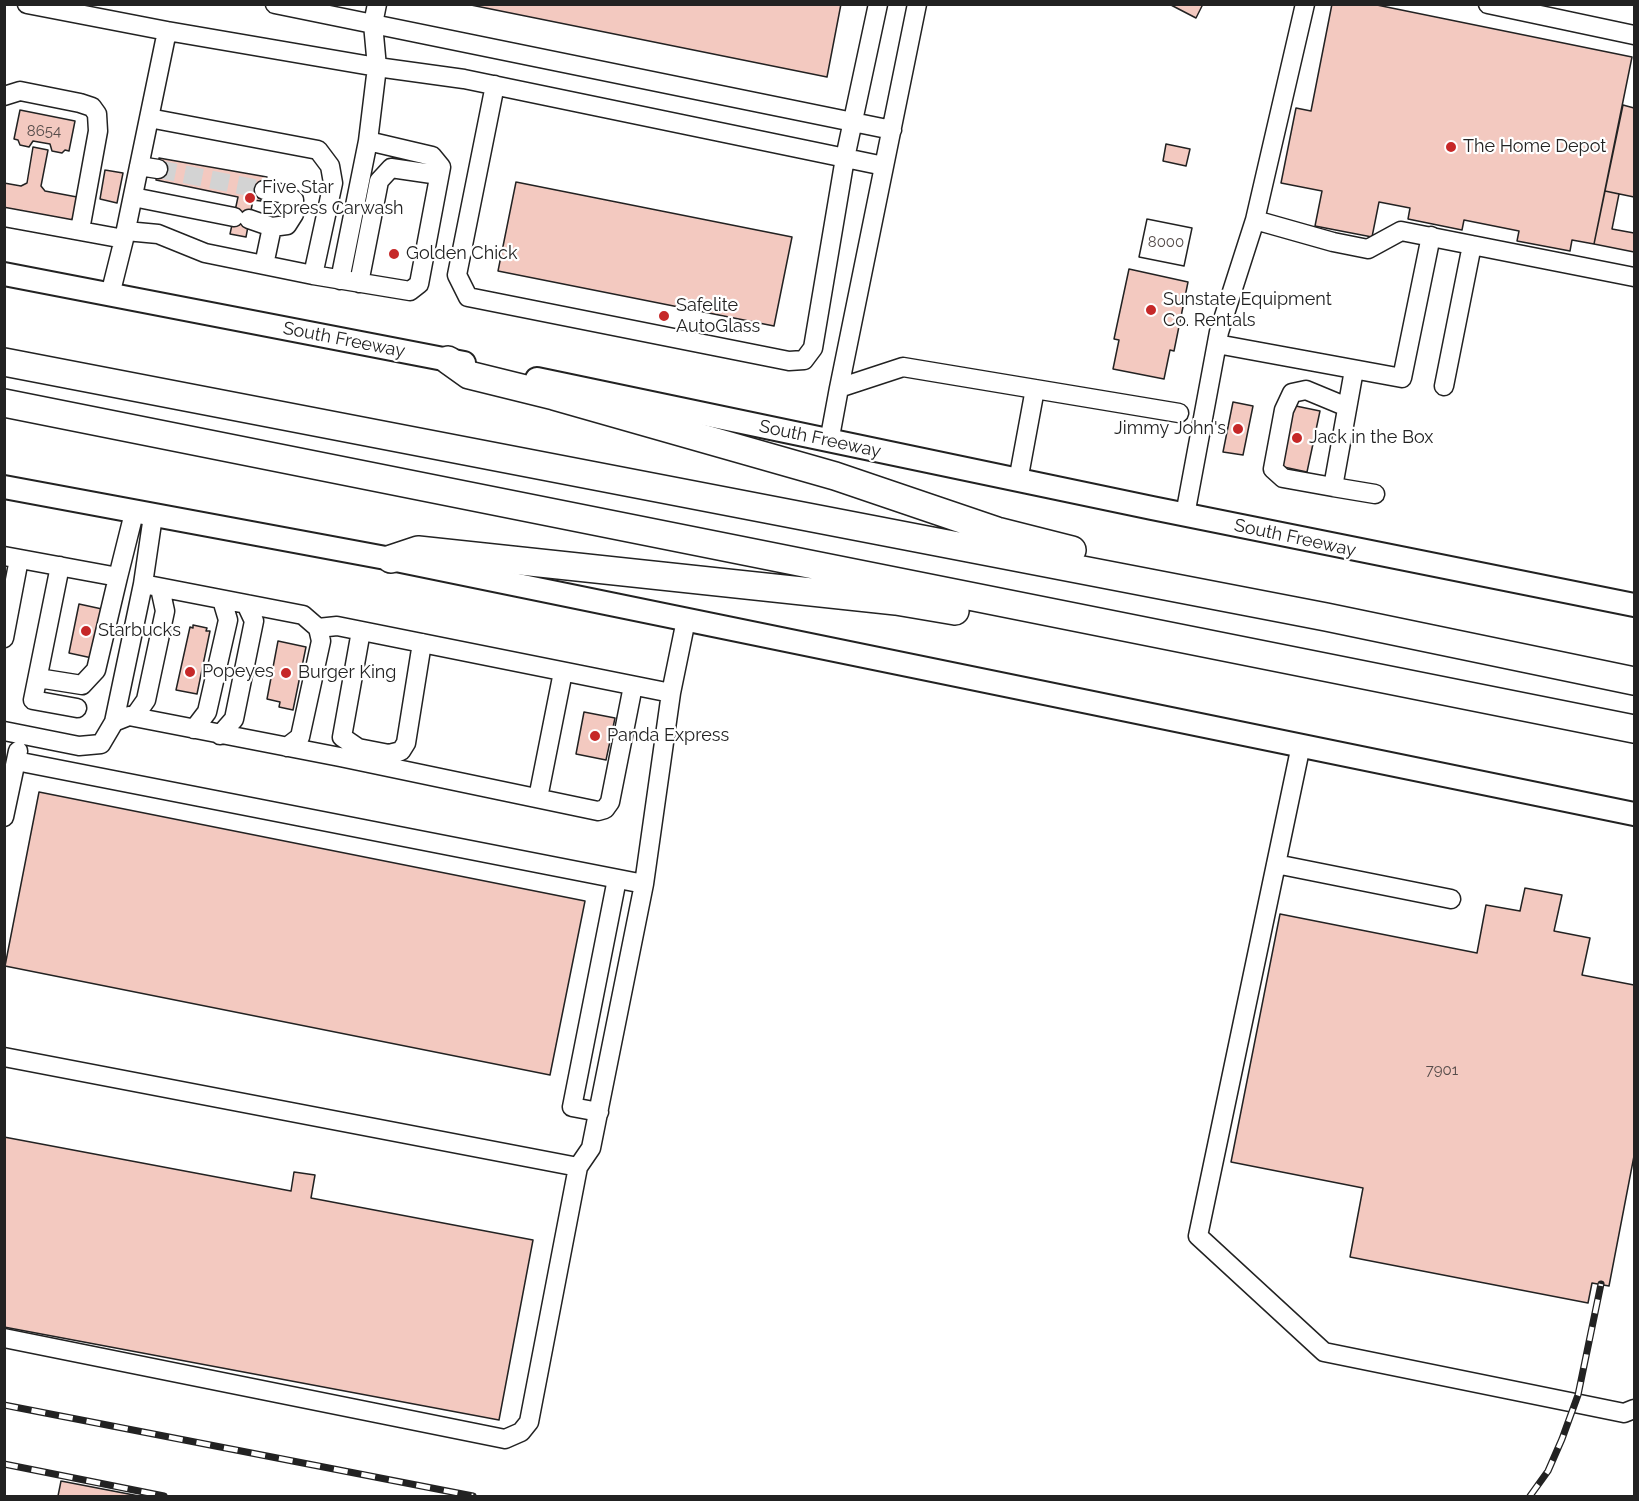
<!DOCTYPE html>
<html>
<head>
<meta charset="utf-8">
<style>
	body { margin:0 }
	#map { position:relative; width:1639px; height:1501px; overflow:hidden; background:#fff; font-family:Raleway,sans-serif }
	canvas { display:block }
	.frame { position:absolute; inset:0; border:6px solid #222; pointer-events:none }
</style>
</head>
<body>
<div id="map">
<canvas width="1639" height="1501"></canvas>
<div class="frame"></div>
</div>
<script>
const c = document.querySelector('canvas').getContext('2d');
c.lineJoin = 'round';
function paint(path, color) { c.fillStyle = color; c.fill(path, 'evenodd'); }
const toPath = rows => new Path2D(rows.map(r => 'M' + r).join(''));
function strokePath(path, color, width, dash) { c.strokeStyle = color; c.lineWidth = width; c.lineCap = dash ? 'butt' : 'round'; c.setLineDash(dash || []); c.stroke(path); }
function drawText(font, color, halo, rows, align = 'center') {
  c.font = font + ' Raleway,sans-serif'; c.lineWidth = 4.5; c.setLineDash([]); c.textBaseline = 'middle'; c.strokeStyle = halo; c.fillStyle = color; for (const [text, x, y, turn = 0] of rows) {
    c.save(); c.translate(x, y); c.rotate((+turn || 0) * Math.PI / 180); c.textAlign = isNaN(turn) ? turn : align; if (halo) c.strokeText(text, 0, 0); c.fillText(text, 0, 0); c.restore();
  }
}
const building = toPath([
	[466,4,841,4,827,77,466,4],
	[1169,4,1203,4,1196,18,1169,4],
	[1332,4,1372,4,1632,57,1594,244,1572,240,1570,251,1517,241,1519,231,1464,220,1462,230,1408,219,1410,208,1379,202,1372,237,1315,226,1322,191,1281,183,1296,108,1311,111,1332,4],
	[1623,105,1634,108,1634,197,1605,191,1623,105],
	[20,110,75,121,69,151,65,150,62,153,52,151,50,144,33,141,29,147,20,145,18,140,14,139,20,110],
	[1166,144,1190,149,1186,166,1163,161,1166,144],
	[33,147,48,150,41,186,45,191,77,197,72,224,4,211,4,183,21,186,27,183,33,147],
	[159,158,267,177,261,201,253,200,246,237,230,234,238,197,156,180,159,158],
	[105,170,123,173,117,203,100,199,105,170],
	[516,182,792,237,774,326,498,271,516,182],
	[1605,191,1619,194,1612,229,1634,233,1634,252,1594,244,1605,191],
	[1147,219,1192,228,1184,266,1139,257,1147,219],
	[1147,219,1192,228,1184,266,1139,257,1147,219],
	[1129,269,1188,282,1174,351,1170,350,1164,379,1113,369,1119,340,1114,339,1129,269],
	[1233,402,1253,406,1243,455,1223,452,1233,402],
	[1291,405,1320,411,1307,472,1279,466,1291,405],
	[79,604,102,609,92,658,69,653,79,604],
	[193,625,207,628,206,631,210,631,197,694,176,690,190,627,193,628,193,625],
	[278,641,306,647,293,710,279,707,280,702,267,699,278,641],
	[584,712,615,718,606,760,576,754,584,712],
	[39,792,585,901,550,1075,5,966,39,792],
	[1525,888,1562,895,1554,931,1590,938,1582,975,1634,985,1634,1156,1609,1286,1592,1283,1588,1303,1350,1257,1363,1188,1231,1162,1280,914,1477,953,1486,905,1520,911,1525,888],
	[4,1137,291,1191,294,1172,315,1175,311,1198,533,1240,499,1420,4,1327,4,1137],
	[61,1481,139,1496,58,1496,61,1481]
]);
paint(building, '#f3c9c0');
strokePath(building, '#222', 1.5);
strokePath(toPath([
	[158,169,264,190]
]), '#d3d3d3', 18, [18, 9]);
const minor = toPath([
	[27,4,167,31,377,67,464,79,884,166],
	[275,4,892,130],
	[1488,4,1634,35],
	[495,85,457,275,468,297,789,361,804,360,813,348,845,158,878,4],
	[4,96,20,91,80,103,92,107,97,114,98,131,80,230],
	[139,166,158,169],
	[133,197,234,217],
	[4,217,124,239,110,295],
	[249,219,272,227,287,225,294,214,294,200,285,194,264,190],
	[1255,220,1305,4],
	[126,231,158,234,205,253,313,275,333,183,330,166,318,150,149,118],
	[124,239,167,31],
	[264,265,272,227],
	[313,275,410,291,419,284,441,167,432,156,368,141,377,67,373,24,377,4],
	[340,280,368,141],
	[359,283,379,181,391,168,439,175],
	[1217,344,1402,378,1431,236],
	[1354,370,1333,487,1375,494],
	[1444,386,1472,245],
	[839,388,917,4],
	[829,442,839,388,903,367,1179,413],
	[1018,481,1035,389],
	[1333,487,1283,478,1273,469,1284,410,1292,393,1306,390,1347,407],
	[1185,515,1219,332,1255,220,1333,242,1368,249,1401,231,1634,277],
	[4,556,118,577,134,513],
	[60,566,33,700,77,708],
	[143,584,303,615,318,628,321,641,300,737,287,747],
	[318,628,337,626,671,693],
	[361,631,342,737,358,748,389,754,401,751,406,743,422,643],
	[4,638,19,559],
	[38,678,82,685,96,670,118,577],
	[134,717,146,700,165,611,160,588],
	[114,722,143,584,153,516],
	[194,729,207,712,228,620,222,600],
	[4,731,79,746,101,744,114,722,129,716,340,757,598,811,605,809,610,802,633,686],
	[220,735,234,719,254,621,246,604],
	[1301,745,1198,1236,1324,1352,1624,1413,1634,1409],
	[16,761,644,884,591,1148,578,1167],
	[538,798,563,672],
	[4,817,18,751],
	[1276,864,1451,899],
	[644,884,671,693,686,620],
	[4,1057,578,1167,529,1422,521,1432,505,1439,4,1338],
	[599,1112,572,1107,617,879]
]);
const major = toPath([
	[4,274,464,363],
	[537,379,1152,508,1634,605],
	[4,487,391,559,1634,814]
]);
const highway = toPath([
	[448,360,469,375,554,396,835,476,997,531,1072,550],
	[4,362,1326,617,1634,681],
	[4,403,1634,729],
	[391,559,418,550,896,601,955,611]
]);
strokePath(minor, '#222', 21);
strokePath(major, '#222', 26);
strokePath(highway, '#222', 30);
strokePath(minor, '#fff', 18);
strokePath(major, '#fff', 22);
strokePath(highway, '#fff', 27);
const rail = toPath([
	[4,1405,473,1496],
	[4,1464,164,1496],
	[1530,1496,1548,1471,1562,1439,1578,1395,1601,1284]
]);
strokePath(rail, '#222', 7);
strokePath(rail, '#fff', 4.5, [14]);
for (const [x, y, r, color] of [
	[1451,147,6,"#c62828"],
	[250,198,6,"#c62828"],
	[394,254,6,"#c62828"],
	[1151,310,6,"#c62828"],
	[664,316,6,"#c62828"],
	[1238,429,6,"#c62828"],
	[1297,438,6,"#c62828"],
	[86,631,6,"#c62828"],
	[190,672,6,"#c62828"],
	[286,673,6,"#c62828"],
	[595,736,6,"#c62828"]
]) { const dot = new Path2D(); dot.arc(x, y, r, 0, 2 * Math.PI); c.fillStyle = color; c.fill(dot); strokePath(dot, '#fff', 2); }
drawText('15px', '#564c4a', null, [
	["8654",44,131],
	["8000",1166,242],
	["7901",1442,1070]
]);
drawText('18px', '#222', '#fff', [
	["The Home Depot",1463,147],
	["Five Star",262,188],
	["Express Carwash",262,209],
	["Golden Chick",406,254],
	["Sunstate Equipment",1163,300],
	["Co. Rentals",1163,321],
	["Safelite",676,306],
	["AutoGlass",676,327],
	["Jimmy John's",1226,429,"right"],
	["Jack in the Box",1309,438],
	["Starbucks",98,631],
	["Popeyes",202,672],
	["Burger King",298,673],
	["Panda Express",607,736]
], 'left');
drawText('18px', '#222', '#fff', [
	["South Freeway",344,340,11],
	["South Freeway",820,439,12],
	["South Freeway",1295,538,12]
]);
</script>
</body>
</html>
